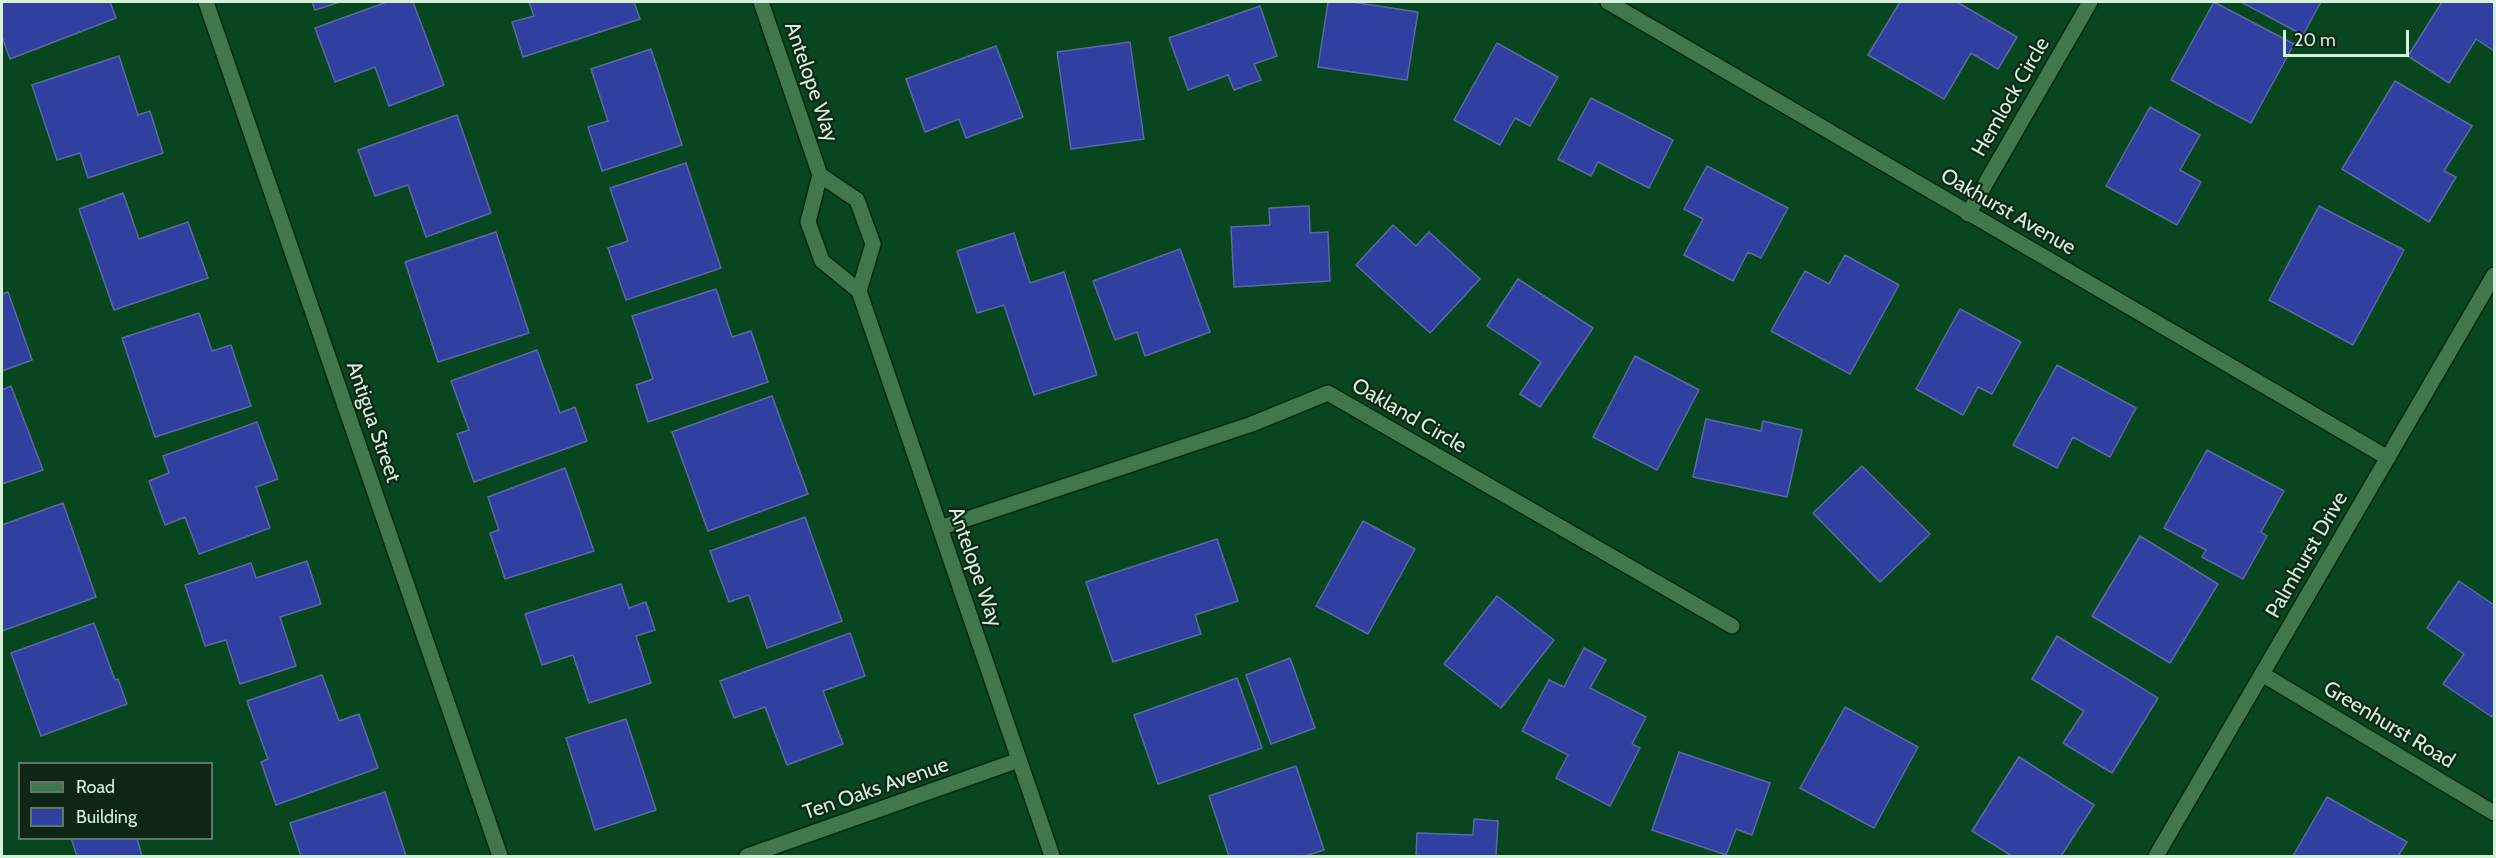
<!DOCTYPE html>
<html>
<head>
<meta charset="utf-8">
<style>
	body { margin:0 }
	#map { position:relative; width:2496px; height:858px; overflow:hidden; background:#08461f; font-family:Cabin,sans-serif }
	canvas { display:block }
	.frame { position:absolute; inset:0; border:3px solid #d4f1d9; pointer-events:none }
	.legend { position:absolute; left:18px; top:762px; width:195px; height:78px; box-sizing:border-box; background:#0f2615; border:2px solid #5e7763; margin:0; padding:8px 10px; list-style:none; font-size:18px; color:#d4f1d9 }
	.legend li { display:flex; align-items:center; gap:12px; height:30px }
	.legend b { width:30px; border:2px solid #5e7763 }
	.scale { position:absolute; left:2283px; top:30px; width:126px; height:27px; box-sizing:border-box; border:3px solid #d4f1d9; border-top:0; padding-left:8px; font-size:18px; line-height:21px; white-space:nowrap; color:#d4f1d9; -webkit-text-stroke:4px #0f2615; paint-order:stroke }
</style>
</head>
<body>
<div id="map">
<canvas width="2496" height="858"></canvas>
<div class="frame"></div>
<ul class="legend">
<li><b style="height:8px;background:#40774d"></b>Road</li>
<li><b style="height:16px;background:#2f40a1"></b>Building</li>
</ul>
<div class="scale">20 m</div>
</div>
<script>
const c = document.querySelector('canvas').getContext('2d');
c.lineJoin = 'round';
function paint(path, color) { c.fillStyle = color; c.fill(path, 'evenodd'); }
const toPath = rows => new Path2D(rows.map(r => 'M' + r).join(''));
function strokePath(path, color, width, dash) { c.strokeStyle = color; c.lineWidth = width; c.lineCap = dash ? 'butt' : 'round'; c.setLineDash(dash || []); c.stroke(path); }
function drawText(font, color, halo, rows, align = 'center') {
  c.font = font + ' Cabin,sans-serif'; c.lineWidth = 4.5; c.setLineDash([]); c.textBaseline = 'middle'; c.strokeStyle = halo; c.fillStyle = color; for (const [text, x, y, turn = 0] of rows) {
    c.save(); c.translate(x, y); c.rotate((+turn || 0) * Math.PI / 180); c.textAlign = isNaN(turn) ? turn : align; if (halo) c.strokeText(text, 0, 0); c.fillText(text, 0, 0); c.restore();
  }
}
const building = toPath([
	[2,2,110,2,116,18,10,59,2,37,2,2],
	[312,2,340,2,315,10,312,2],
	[387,2,413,2,444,85,389,106,375,67,335,82,315,28,387,2],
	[529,2,634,2,640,19,523,57,512,22,534,16,529,2],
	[1328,2,1352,2,1418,12,1407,80,1318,67,1328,2],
	[1900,2,1957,2,2017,37,1998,69,1971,53,1944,99,1868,55,1900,2],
	[2214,2,2294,44,2251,123,2171,80,2214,2],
	[2241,2,2321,2,2303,35,2241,2],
	[2442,2,2494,2,2494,51,2476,39,2449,83,2408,56,2442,2],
	[1260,6,1277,56,1254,64,1261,80,1234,90,1228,75,1188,90,1169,38,1260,6],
	[1130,42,1144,139,1071,149,1057,52,1130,42],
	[1497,43,1558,77,1530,126,1515,118,1500,145,1454,120,1497,43],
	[996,46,1023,117,966,138,959,119,925,132,906,79,996,46],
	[651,49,682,145,602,171,588,127,608,121,591,69,651,49],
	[119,56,138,115,150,111,163,153,88,178,80,153,57,160,32,85,119,56],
	[2395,81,2472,126,2444,171,2456,177,2429,222,2342,169,2395,81],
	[1591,98,1673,140,1649,188,1598,162,1591,176,1558,159,1591,98],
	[2150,107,2200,135,2180,170,2201,182,2177,225,2106,186,2150,107],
	[457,115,491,213,426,237,408,185,375,196,358,150,457,115],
	[686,163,721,268,626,300,608,248,628,241,610,188,686,163],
	[1707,166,1788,208,1761,258,1748,252,1733,281,1684,255,1703,219,1684,209,1707,166],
	[123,193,139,239,188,222,208,278,114,310,79,209,123,193],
	[1309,206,1310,233,1328,232,1330,281,1234,287,1231,227,1270,225,1269,208,1309,206],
	[2319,206,2404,250,2353,345,2269,300,2319,206],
	[1393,225,1416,246,1429,232,1480,279,1430,333,1356,265,1393,225],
	[496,232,529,333,438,362,405,262,496,232],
	[1014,233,1030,283,1064,272,1097,375,1034,395,1004,305,977,313,957,251,1014,233],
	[1180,249,1210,332,1145,356,1137,332,1115,340,1093,281,1180,249],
	[1845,255,1899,285,1850,374,1771,331,1805,271,1829,284,1845,255],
	[1518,279,1593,328,1540,407,1520,394,1541,362,1487,326,1518,279],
	[716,289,732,337,751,331,768,382,648,422,636,385,653,379,632,316,716,289],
	[8,292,32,360,2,371,2,294,8,292],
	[1960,309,2021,342,1992,394,1978,387,1963,415,1916,389,1960,309],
	[199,313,212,351,231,345,251,406,155,437,122,338,199,313],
	[537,350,560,413,575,407,587,441,474,482,457,434,469,430,451,381,537,350],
	[1635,356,1699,390,1657,470,1593,437,1635,356],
	[2057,365,2136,408,2110,457,2073,437,2057,468,2013,445,2057,365],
	[11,386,43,470,2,484,2,390,11,386],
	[772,396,808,494,708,531,672,432,772,396],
	[1706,419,1761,431,1763,421,1802,430,1787,497,1693,477,1706,419],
	[257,422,278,479,256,487,270,528,199,554,185,517,165,525,149,481,169,473,163,456,257,422],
	[2207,450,2284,491,2261,532,2267,536,2243,579,2202,557,2206,550,2164,528,2207,450],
	[1862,466,1930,534,1880,582,1813,513,1862,466],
	[565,468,594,551,505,579,490,533,499,530,488,497,565,468],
	[63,503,96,597,2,631,2,525,63,503],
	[805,517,842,621,767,648,749,595,729,602,710,551,805,517],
	[1363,521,1415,549,1368,634,1316,606,1363,521],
	[2140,536,2218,584,2170,663,2092,616,2140,536],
	[1217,539,1238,601,1195,615,1201,634,1113,662,1086,582,1217,539],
	[307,561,321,604,280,617,296,666,240,684,226,640,205,646,185,585,251,563,256,578,307,561],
	[2459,581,2494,605,2494,713,2492,717,2443,684,2464,654,2427,628,2459,581],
	[621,584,629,608,646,602,655,630,636,636,651,683,589,703,573,655,542,665,525,614,621,584],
	[1497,596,1554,640,1501,708,1444,664,1497,596],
	[94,623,115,680,118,679,127,704,41,736,11,653,94,623],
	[850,633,865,676,823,691,843,744,787,765,765,707,734,718,720,681,850,633],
	[2057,636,2158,698,2112,773,2063,743,2084,711,2032,679,2057,636],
	[1584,648,1606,660,1590,688,1646,717,1632,744,1640,748,1610,806,1556,778,1568,755,1522,731,1549,680,1564,687,1584,648],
	[1290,658,1315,728,1271,744,1246,675,1290,658],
	[322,675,339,721,359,714,378,768,276,805,261,762,268,759,247,701,322,675],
	[1237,678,1262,748,1158,784,1134,715,1237,678],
	[1845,707,1918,747,1874,828,1800,788,1845,707],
	[626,719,656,810,595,830,566,738,626,719],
	[1679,752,1770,783,1752,835,1736,829,1726,855,1652,830,1679,752],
	[2019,757,2094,805,2061,856,2012,856,1972,831,2019,757],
	[1296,766,1324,850,1305,856,1229,856,1209,796,1296,766],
	[385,792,406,856,301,856,290,823,385,792],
	[2327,797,2407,842,2398,856,2293,856,2327,797],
	[1474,819,1498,821,1496,856,1416,856,1417,833,1473,835,1474,819],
	[71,838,137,838,142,856,77,856,71,838]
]);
paint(building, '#2f40a1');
strokePath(building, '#596aa1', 1.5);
const street = toPath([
	[206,2,500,856],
	[1608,2,2388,458],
	[1968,214,2090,2],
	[940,528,1252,424,1328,393,1732,626],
	[2262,674,2494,813],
	[747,856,1019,760],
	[2156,856,2494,275]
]);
const secondary = toPath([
	[761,2,820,175,808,222,822,261,859,291,1052,856],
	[820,175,857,200,873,244,859,291]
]);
strokePath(street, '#00290c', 18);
strokePath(secondary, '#00290c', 18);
strokePath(street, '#40774d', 15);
strokePath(secondary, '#40774d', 15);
drawText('21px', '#d4f1d9', '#0f2615', [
	["Antelope Way",811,82,71],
	["Hemlock Circle",2011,97,-60],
	["Oakhurst Avenue",2008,212,30],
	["Oakland Circle",1409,416,30],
	["Antigua Street",373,422,71],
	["Palmhurst Drive",2307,555,-60],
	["Antelope Way",975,567,71],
	["Greenhurst Road",2389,725,31],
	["Ten Oaks Avenue",876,789,-19]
]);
</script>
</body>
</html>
